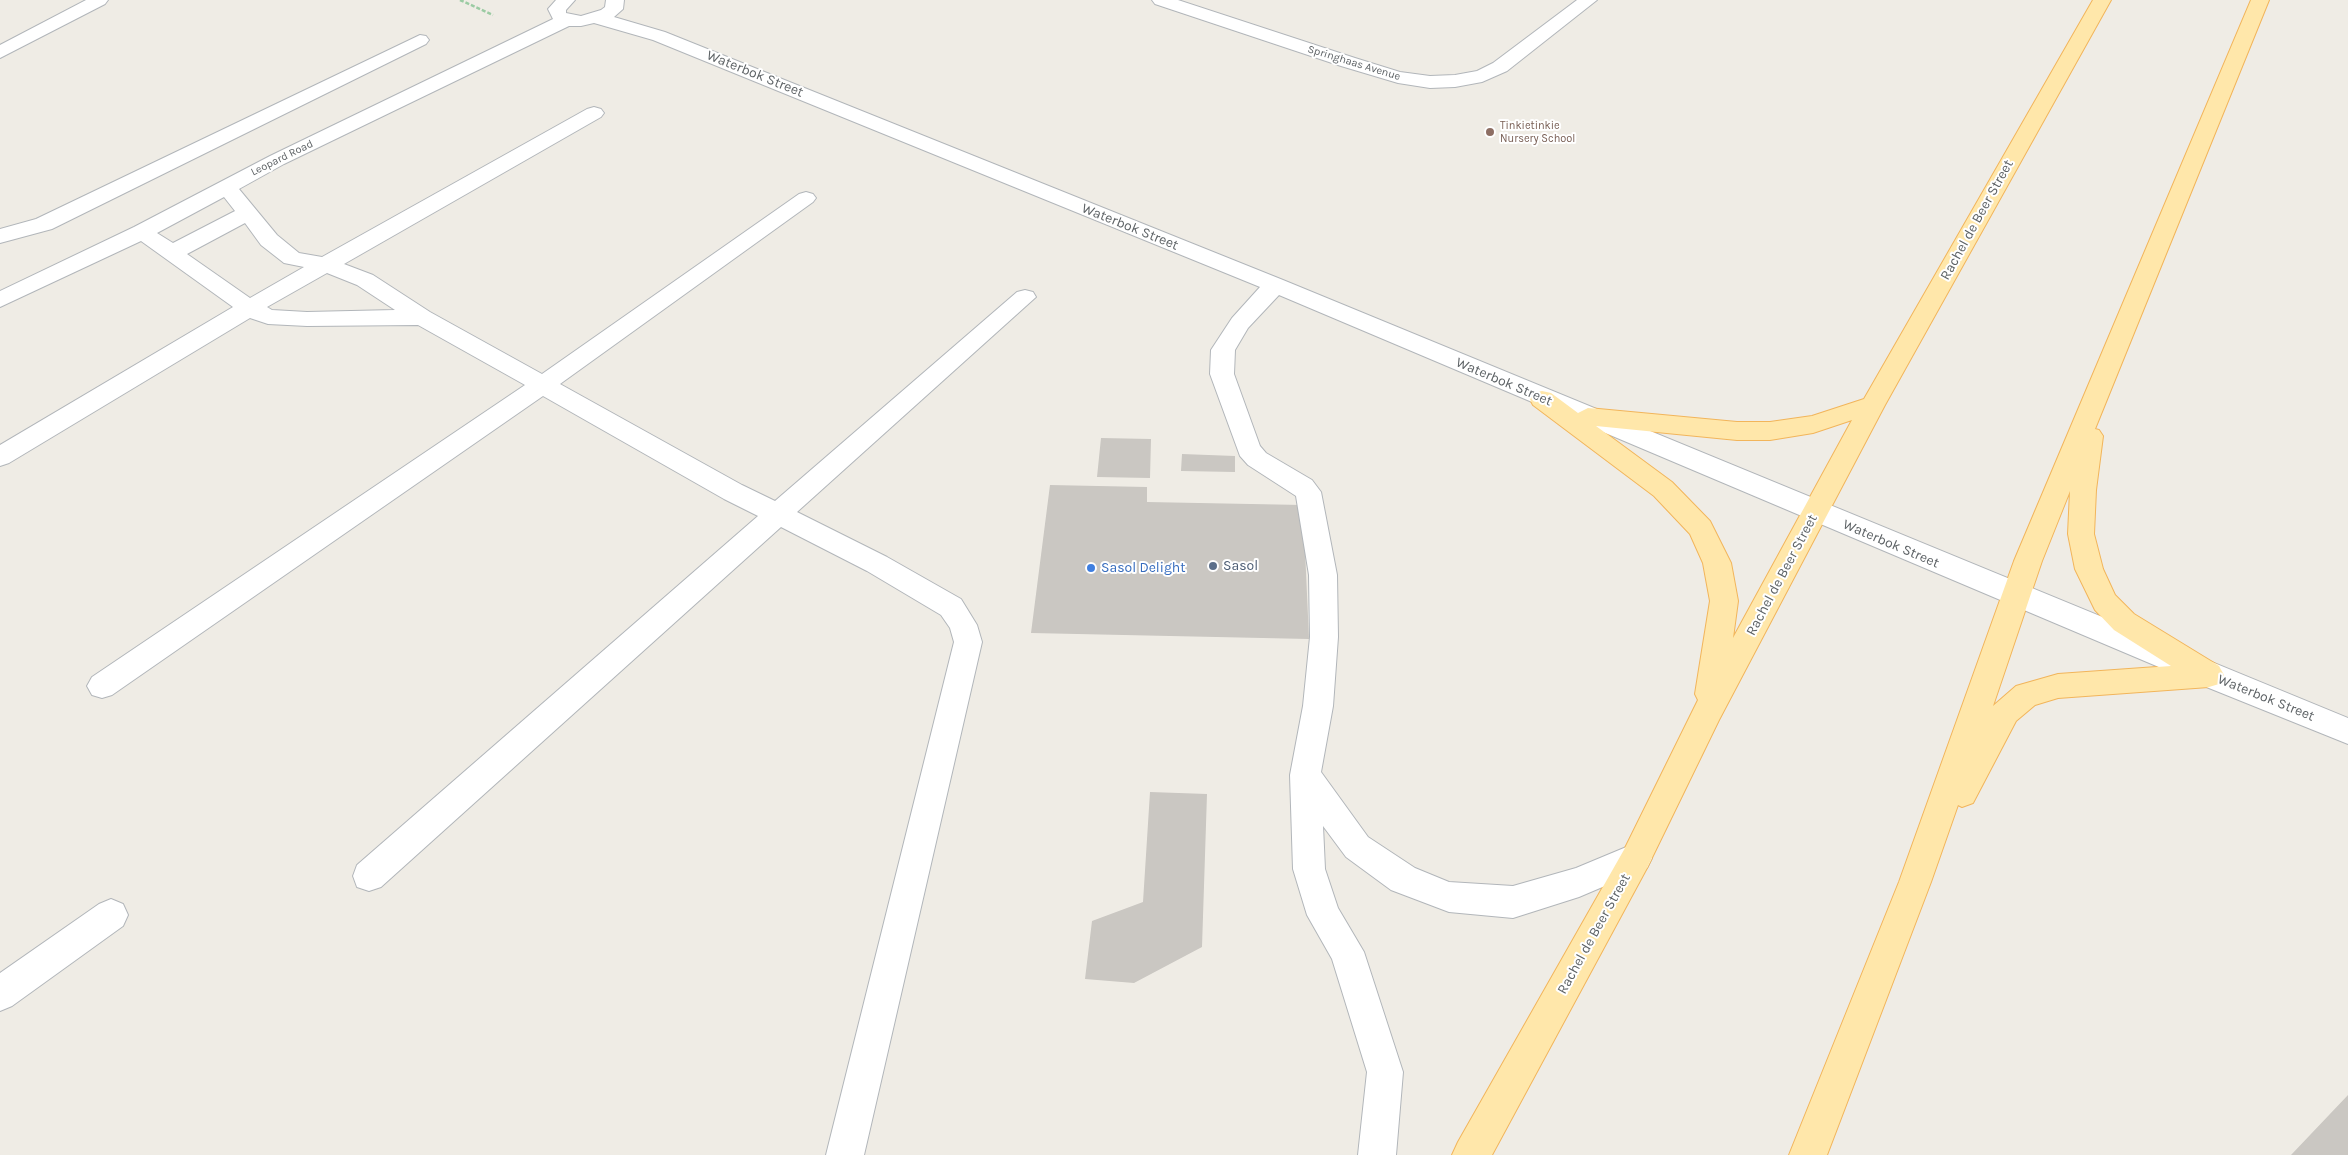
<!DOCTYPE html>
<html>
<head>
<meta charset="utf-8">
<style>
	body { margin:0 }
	canvas { display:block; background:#efece5 }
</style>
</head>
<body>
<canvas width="2348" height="1155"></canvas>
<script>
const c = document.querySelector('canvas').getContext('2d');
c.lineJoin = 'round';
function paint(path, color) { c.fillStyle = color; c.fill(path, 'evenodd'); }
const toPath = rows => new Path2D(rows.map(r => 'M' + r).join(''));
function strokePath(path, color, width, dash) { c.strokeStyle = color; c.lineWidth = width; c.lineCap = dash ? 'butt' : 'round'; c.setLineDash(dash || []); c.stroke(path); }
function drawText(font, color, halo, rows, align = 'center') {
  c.font = font + ' Karla,sans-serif'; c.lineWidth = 4; c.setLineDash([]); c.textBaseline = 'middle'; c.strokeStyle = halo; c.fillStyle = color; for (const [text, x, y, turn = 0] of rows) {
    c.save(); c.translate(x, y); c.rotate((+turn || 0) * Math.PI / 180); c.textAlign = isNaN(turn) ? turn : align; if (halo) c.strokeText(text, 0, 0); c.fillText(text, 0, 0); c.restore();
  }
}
paint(toPath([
	[1101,438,1151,439,1150,478,1097,477],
	[1182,454,1235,456,1235,472,1181,471],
	[1050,485,1147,487,1147,502,1303,505,1309,639,1031,633],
	[1150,792,1207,794,1202,947,1134,983,1085,979,1092,921,1143,902],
	[2348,1095,2348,1155,2291,1155]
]), '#cac7c2');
const minor = toPath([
	[86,0,108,0,105,4,0,58,0,45,86,0],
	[556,0,575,0,566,10,566,13,581,16,601,10,605,7,606,0,624,0,623,9,614,17,665,32,1283,280,2348,718,2348,744,2199,684,1279,295,1248,328,1235,350,1234,374,1260,446,1266,453,1312,480,1321,492,1337,575,1338,637,1333,706,1321,772,1368,837,1415,868,1449,882,1513,886,1576,868,1636,843,1647,848,1652,858,1647,868,1579,897,1513,918,1449,912,1391,890,1346,857,1323,826,1325,869,1338,908,1364,952,1403,1072,1396,1155,1358,1155,1367,1072,1332,959,1307,915,1293,869,1290,775,1303,706,1310,637,1309,575,1296,496,1248,465,1240,456,1210,374,1211,350,1232,318,1260,287,653,40,594,23,581,26,569,26,284,164,239,189,277,235,299,253,322,257,587,109,594,107,601,109,604,113,601,117,344,264,373,275,430,312,542,374,799,194,806,192,813,194,816,198,813,202,560,384,742,485,775,501,1017,292,1025,290,1033,292,1036,297,797,512,887,557,961,599,977,625,982,642,864,1155,826,1155,954,642,950,628,941,615,867,571,781,527,381,887,369,891,357,887,353,876,357,865,758,516,724,499,543,396,112,695,102,698,92,695,87,686,92,677,525,385,418,325,307,326,268,324,250,318,9,463,0,466,0,445,233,307,141,241,0,307,0,291,134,227,270,156,553,19,548,9,556,0],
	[224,197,235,211,173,243,157,233,224,197],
	[245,223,261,245,284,263,304,267,250,298,187,254,245,223],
	[327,273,357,285,395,310,307,312,272,310,267,307,327,273],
	[1152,0,1178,0,1355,58,1400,72,1430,76,1455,75,1477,71,1493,63,1577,0,1597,0,1507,71,1482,82,1455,87,1430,88,1398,83,1341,66,1155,4,1152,0],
	[420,35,426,36,429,40,426,44,52,229,0,243,0,229,36,219,420,35],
	[111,899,123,904,128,915,123,926,12,1006,0,1011,0,973,99,904,111,899]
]);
const major = toPath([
	[2093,0,2111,0,1885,405,1719,720,1647,868,1492,1155,1452,1155,1458,1142,1625,848,1698,700,1695,694,1710,601,1703,563,1690,534,1654,496,1533,405,1530,399,1533,393,1542,391,1551,393,1578,413,1588,408,1737,422,1770,422,1812,416,1864,399,2093,0],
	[1852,420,1733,638,1738,601,1731,563,1710,521,1672,482,1596,426,1737,440,1770,440,1813,433,1852,420],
	[2251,0,2269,0,2095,429,2099,430,2103,436,2096,490,2094,534,2103,569,2115,595,2134,614,2219,666,2224,675,2219,684,2209,687,2058,698,2035,705,2016,721,1973,803,1962,807,1958,805,1931,882,1827,1155,1789,1155,1899,882,2014,561,2251,0],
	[2070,491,2068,534,2075,569,2095,610,2114,630,2171,666,2058,674,2016,686,1993,706,2042,561,2070,491]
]);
strokePath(minor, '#b2b6ba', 2);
strokePath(major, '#f2b55b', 2);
strokePath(toPath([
	[460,0,493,15]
]), '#9bcba3', 2.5, [4, 2]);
paint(minor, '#fff');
paint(major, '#ffe7aa');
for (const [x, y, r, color] of [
	[1490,132,5,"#8d6e63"],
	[1213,566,5,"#5c6f8a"],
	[1091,568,5,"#3f7fe0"]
]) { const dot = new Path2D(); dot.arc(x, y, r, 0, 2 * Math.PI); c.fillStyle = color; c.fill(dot); strokePath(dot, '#fff', 2); }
drawText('11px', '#5d6265', '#fff', [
	["Springhaas Avenue",1354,63,17],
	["Leopard Road",282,158,-26]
]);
drawText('11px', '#785e54', '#fff', [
	["Tinkietinkie",1500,126],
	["Nursery School",1500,139]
], 'left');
drawText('14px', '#5d6265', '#fff', [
	["Waterbok Street",755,74,22],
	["Rachel de Beer Street",1977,220,-61],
	["Waterbok Street",1130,227,22],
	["Waterbok Street",1504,382,23],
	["Waterbok Street",1891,544,23],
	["Rachel de Beer Street",1782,575,-62],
	["Waterbok Street",2266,698,22],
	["Rachel de Beer Street",1594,934,-61]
]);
drawText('14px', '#4e5e75', '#fff', [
	["Sasol",1223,566]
], 'left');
drawText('14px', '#366cbe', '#fff', [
	["Sasol Delight",1101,568]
], 'left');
</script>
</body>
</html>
